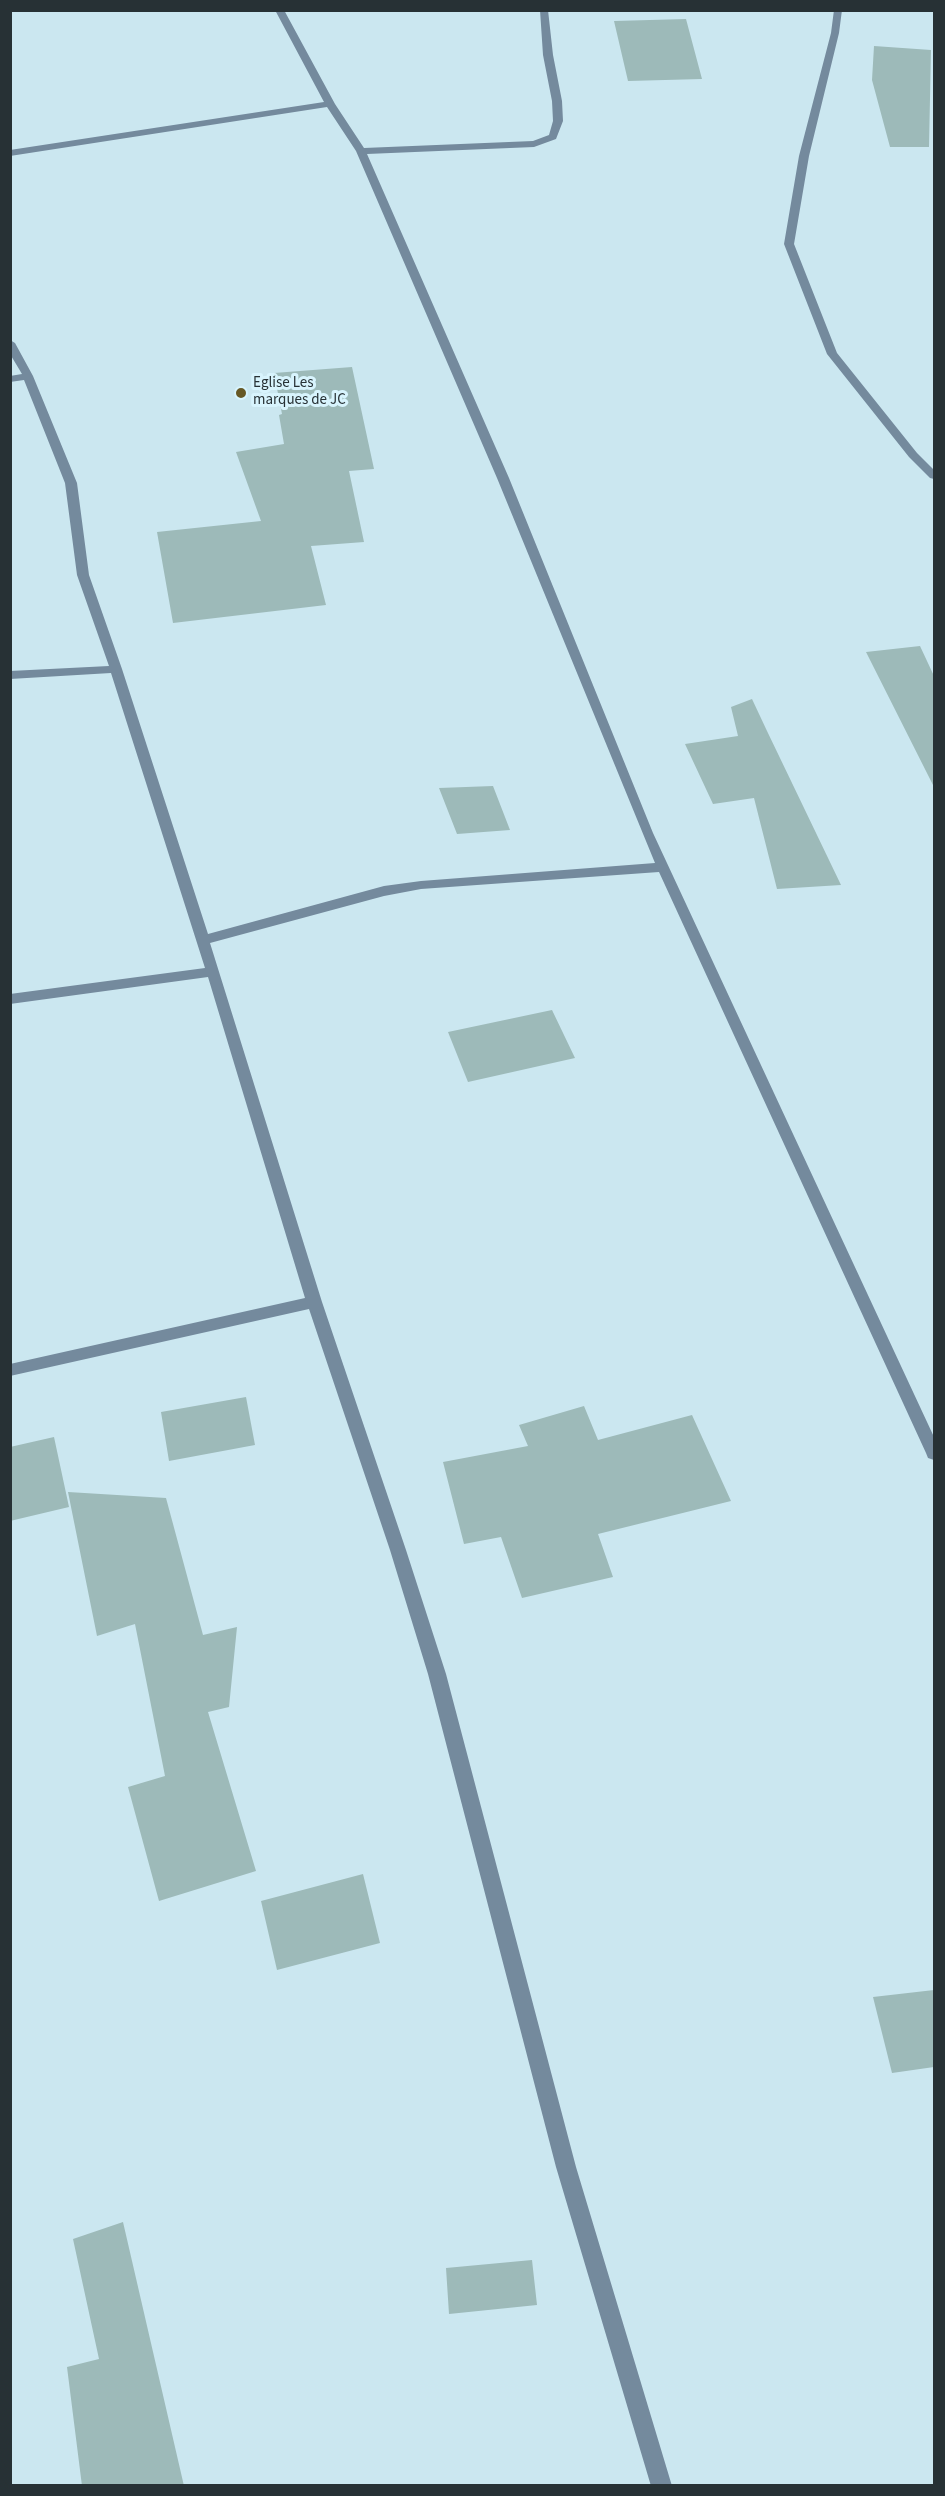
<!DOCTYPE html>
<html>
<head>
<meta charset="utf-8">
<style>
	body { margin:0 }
	#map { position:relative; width:945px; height:2496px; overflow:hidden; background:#cbe7f0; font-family:"Source Sans 3",sans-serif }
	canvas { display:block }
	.frame { position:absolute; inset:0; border:12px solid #273135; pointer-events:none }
</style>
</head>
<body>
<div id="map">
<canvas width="945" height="2496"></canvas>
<div class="frame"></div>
</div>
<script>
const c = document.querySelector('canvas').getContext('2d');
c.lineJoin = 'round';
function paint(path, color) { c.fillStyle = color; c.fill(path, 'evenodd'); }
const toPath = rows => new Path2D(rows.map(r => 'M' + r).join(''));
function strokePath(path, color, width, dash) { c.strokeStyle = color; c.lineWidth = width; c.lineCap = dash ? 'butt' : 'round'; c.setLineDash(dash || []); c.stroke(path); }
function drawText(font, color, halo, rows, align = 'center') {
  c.font = font + ' "Source Sans 3",sans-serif'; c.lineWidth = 6; c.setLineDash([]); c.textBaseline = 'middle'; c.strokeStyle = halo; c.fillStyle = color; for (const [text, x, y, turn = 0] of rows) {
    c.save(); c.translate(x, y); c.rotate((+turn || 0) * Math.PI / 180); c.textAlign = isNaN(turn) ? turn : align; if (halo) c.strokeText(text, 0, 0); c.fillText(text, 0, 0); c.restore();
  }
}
paint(toPath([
	[686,19,702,79,628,81,614,21],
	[874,46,931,50,929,147,890,147,872,80],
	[352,367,374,469,349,471,364,542,311,546,326,605,173,623,157,532,261,521,236,452,284,444,279,415,282,414,274,373],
	[920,646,934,676,934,787,866,652],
	[752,699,767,731,841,885,777,889,754,798,713,804,685,744,738,736,731,707],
	[493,786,510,830,457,834,439,788],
	[552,1010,575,1058,468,1082,448,1032],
	[246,1397,255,1445,169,1461,161,1412],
	[584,1406,598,1440,692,1415,731,1501,598,1534,613,1577,522,1598,501,1537,464,1544,443,1462,528,1446,519,1425],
	[54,1437,69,1507,10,1521,10,1447],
	[68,1492,166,1498,203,1635,237,1627,229,1707,208,1712,256,1871,159,1901,128,1787,165,1776,135,1624,97,1636],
	[363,1874,380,1943,277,1970,261,1901],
	[934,1990,934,2067,892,2073,873,1997],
	[123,2222,184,2486,82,2486,67,2367,99,2359,73,2239],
	[532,2260,537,2305,449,2314,446,2268]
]), '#9dbab9');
paint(toPath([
	[275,10,284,10,335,104,364,148,533,141,549,135,553,121,552,101,543,55,540,10,548,10,553,55,562,101,563,121,556,139,534,147,367,154,509,478,653,833,934,1437,934,1460,928,1458,926,1453,659,872,421,889,384,896,210,943,322,1302,406,1550,446,1674,576,2167,672,2486,651,2486,556,2167,428,1674,390,1550,309,1309,10,1376,10,1364,305,1298,208,977,10,1004,10,994,205,968,111,673,10,679,10,671,109,666,77,575,65,483,24,380,10,382,10,376,22,374,10,354,10,340,15,343,33,376,77,483,89,575,122,669,208,934,384,886,421,881,655,863,497,478,356,151,327,107,10,156,10,150,324,102,275,10],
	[834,10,842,10,839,33,809,156,794,244,837,353,917,453,934,470,934,479,930,478,909,457,827,354,784,244,799,156,831,33,834,10]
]), '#748a9d');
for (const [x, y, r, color] of [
	[241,393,6,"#665825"]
]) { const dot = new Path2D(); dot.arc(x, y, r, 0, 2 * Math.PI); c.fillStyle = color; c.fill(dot); strokePath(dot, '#d8f4fd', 2); }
drawText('15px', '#273135', '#d8f4fd', [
	["Eglise Les",253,384],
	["marques de JC",253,401]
], 'left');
</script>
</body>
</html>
